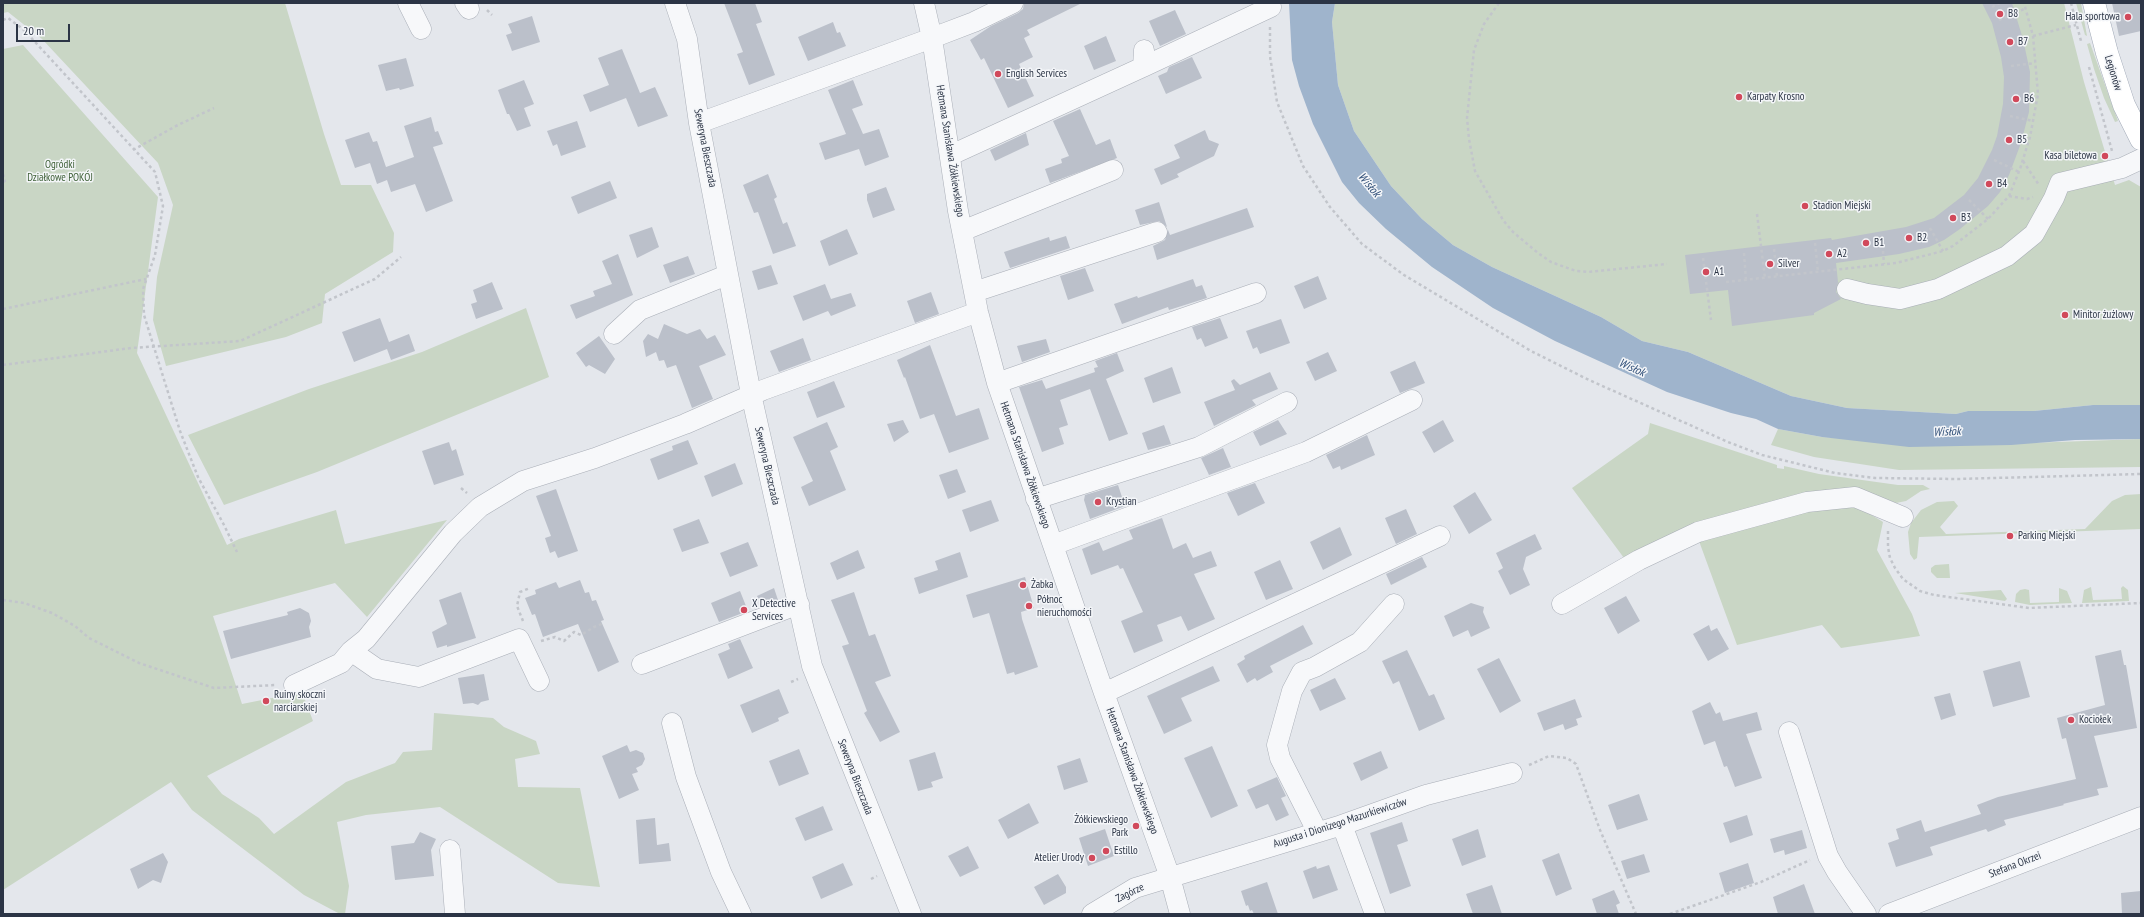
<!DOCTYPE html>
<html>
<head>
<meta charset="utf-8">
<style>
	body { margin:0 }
	#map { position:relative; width:2144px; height:917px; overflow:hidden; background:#e4e7ec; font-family:"PT Sans Narrow",sans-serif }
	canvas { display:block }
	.frame { position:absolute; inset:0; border:4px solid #2b3445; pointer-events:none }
	.scale { position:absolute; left:16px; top:24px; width:54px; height:18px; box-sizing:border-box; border:2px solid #2b3445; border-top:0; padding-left:5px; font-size:12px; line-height:14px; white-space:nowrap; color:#2b3445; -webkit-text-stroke:3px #f4f6f9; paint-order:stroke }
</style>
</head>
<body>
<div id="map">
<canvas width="2144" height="917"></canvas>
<div class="frame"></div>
<div class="scale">20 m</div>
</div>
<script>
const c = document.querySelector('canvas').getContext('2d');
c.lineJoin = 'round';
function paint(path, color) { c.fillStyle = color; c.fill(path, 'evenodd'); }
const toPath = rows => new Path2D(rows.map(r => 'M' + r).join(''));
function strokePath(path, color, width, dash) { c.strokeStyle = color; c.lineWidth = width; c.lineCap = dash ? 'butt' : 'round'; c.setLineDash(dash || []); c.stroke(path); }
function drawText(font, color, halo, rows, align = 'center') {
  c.font = font + ' "PT Sans Narrow",sans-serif'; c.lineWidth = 3; c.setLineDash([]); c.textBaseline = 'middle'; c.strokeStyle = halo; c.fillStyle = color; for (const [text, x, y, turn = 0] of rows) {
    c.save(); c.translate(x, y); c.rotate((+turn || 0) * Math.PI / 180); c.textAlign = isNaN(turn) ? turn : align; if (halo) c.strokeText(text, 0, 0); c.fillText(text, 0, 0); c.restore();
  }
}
paint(toPath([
	[3,3,285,3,324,134,341,185,371,185,394,233,393,252,325,294,322,323,286,337,166,366,153,320,157,277,173,205,158,163,42,39,8,12,3,13],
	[1335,3,2064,3,2084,82,2115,185,2129,180,2141,187,2141,405,2093,405,2034,411,1968,411,1956,414,1847,408,1791,396,1688,352,1642,341,1601,317,1492,267,1453,245,1422,219,1391,186,1354,131,1338,85,1332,22],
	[2076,3,2081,3,2087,36,2085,35],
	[2090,43,2118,121,2115,122,2104,98,2094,69,2087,44],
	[23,45,158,197,137,353,227,545,239,539,336,510,345,544,447,520,367,617,335,583,213,616,242,704,302,692,313,721,207,776,222,794,259,818,274,834,346,782,395,763,403,752,432,750,434,713,493,718,504,727,536,741,540,754,515,759,518,787,580,788,600,887,558,883,440,807,366,815,337,822,349,886,345,914,340,914,304,895,192,810,171,782,3,890,3,49],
	[526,308,549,377,317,472,224,505,188,435,309,389,422,352],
	[1650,423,1777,465,1777,468,1784,469,1784,466,1819,474,1898,485,1923,485,1930,489,1921,491,1906,501,1896,503,1861,490,1624,558,1572,488,1648,434],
	[1778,429,1822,437,1973,445,2141,439,2141,467,1899,470,1814,457,1771,445],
	[2141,494,2141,529,1919,537,1917,558,1914,560,1910,554,1908,532,1911,523,1921,510,1937,502,1954,501,1958,506,1940,527,1946,534,2085,529,2112,501,2125,495],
	[1857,506,1883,522,1877,550,1912,614,1920,636,1841,648,1822,625,1737,645,1699,541,1818,508],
	[1949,564,1950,578,1937,578,1931,572,1931,568,1935,565],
	[2123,586,2128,590,2129,601,2082,603,2084,590,2091,587,2093,600,2122,599,2121,588],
	[2059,588,2067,591,2072,603,2030,605,2015,602,2016,594,2020,590,2025,589,2029,590,2030,603,2059,602],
	[2001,590,2007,599,2005,601,1955,593]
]), '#c9d6c5');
paint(toPath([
	[1289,3,1335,3,1332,22,1338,85,1354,131,1391,186,1422,219,1453,245,1492,267,1601,317,1642,341,1688,352,1791,396,1847,408,1956,414,1968,411,2034,411,2093,405,2141,405,2141,439,2075,440,2011,445,1909,447,1822,437,1778,429,1756,419,1731,413,1667,392,1555,341,1493,308,1432,267,1386,229,1359,203,1342,182,1313,124,1299,86,1292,60]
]), '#9fb4cc');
paint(toPath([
	[724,3,755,3,762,22,756,24,775,75,749,85,737,54,743,52],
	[1024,3,1082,3,1027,30,1030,35,1024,38,1033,57,1019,64,1034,96,1008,108,984,58,981,60,970,40,991,26,1018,13,1023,9],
	[1982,3,2012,3,2023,39,2030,72,2029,112,2021,143,2009,175,2000,192,1988,206,1960,229,1944,240,1929,247,1899,254,1836,263,1838,282,1836,292,1841,299,1814,313,1814,315,1732,326,1728,290,1690,294,1685,255,1831,238,1832,240,1906,227,1934,218,1964,195,1978,178,1992,150,1997,136,2003,104,2004,77,2001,57,1992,23],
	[2112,3,2141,3,2141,31,2119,36],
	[1175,10,1186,34,1160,46,1149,21],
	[532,16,540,42,512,51,506,35,512,33,508,24],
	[833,22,837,33,840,32,846,46,808,61,798,37],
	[1106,36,1116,61,1094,70,1084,46],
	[622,49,640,93,655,87,668,116,638,127,626,98,590,112,583,95,609,85,598,58],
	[1192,57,1202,78,1166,94,1158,76,1167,72,1169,67],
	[406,58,414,86,400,90,399,88,386,91,378,65],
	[524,80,534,104,524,108,531,126,517,131,509,114,507,114,498,90],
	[853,80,863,105,852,109,863,134,879,129,889,157,865,166,859,149,825,160,819,143,846,134,828,90],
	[1080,109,1096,145,1110,139,1117,158,1050,183,1045,169,1062,163,1061,159,1069,156,1053,121],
	[431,117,435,132,438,131,443,144,433,147,453,201,426,212,415,184,391,192,387,180,377,184,370,163,355,168,345,140,369,132,373,142,377,141,386,167,414,157,404,126],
	[577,121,586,147,561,156,557,144,553,146,547,131],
	[1205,130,1209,140,1219,144,1214,156,1177,174,1179,177,1161,185,1154,169,1180,158,1174,145],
	[1026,133,1029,145,995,161,990,150],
	[768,174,777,197,774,199,783,224,787,222,796,246,773,254,758,212,754,213,743,185],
	[610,181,617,198,578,214,571,197],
	[886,187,895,210,873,218,867,200,867,194],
	[1159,202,1167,227,1159,221,1140,225,1135,210],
	[1247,208,1254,227,1157,260,1153,246,1165,240,1168,230,1170,235],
	[652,227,659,247,637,258,629,235],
	[847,229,858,254,829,266,820,241],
	[1066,236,1070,248,1010,268,1004,252,1049,237,1050,241],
	[618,254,633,295,576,319,570,305,595,296,593,291,612,284,602,261],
	[688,256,695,274,670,283,663,265],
	[771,265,778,284,758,290,752,271],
	[1085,268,1094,291,1068,300,1060,276],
	[1318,276,1327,299,1304,309,1294,286],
	[1193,279,1196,287,1202,285,1207,298,1169,310,1168,307,1122,324,1114,304,1137,296,1138,298],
	[492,282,503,309,476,319,471,304,477,302,473,290],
	[825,284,831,299,851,293,856,306,831,316,828,311,803,321,793,296],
	[931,292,939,314,915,323,907,301],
	[380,318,389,342,409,334,415,351,391,360,387,349,354,362,342,332],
	[1220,318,1228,338,1205,347,1201,338,1197,340,1192,327],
	[1281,319,1290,343,1260,354,1257,347,1253,349,1246,331],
	[664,324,687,334,700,329,707,339,715,335,726,355,699,366,713,399,692,408,676,365,667,368,664,360,659,361,656,352,646,357,643,341,648,334,658,339],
	[599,336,615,359,605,374,589,365,586,367,576,353],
	[803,338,811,360,779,372,770,351],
	[1046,339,1050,352,1022,362,1017,346],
	[930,345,956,416,979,408,989,439,949,453,934,414,920,419,905,377,904,378,897,360],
	[1328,352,1337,371,1315,381,1306,362],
	[1117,353,1124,371,1106,379,1128,434,1109,441,1090,389,1060,400,1068,425,1059,428,1064,444,1042,452,1019,387,1042,380,1046,389,1095,372,1094,368,1098,367,1095,361],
	[1415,361,1425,383,1400,393,1390,372],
	[1172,367,1181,393,1153,403,1144,378],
	[1270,372,1278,389,1252,400,1256,405,1214,426,1204,402,1235,390,1231,381,1234,379,1240,385],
	[834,381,845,407,817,418,807,392],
	[903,420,909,432,894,442,887,424],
	[1278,420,1287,434,1260,446,1253,432],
	[1443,420,1454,441,1434,453,1422,432],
	[827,422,838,447,830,451,846,490,809,506,801,487,813,481,793,437],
	[1164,425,1171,444,1148,450,1142,433],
	[1367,435,1375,455,1341,470,1340,466,1333,469,1326,455],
	[688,440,698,464,658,480,650,459,673,450,672,446],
	[449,442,452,451,456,449,464,475,434,485,422,451],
	[1223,448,1231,467,1209,475,1201,458],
	[735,463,743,484,712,497,704,476],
	[957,469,966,492,948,499,939,475],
	[1255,483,1265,503,1238,516,1227,493],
	[1118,485,1125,506,1090,519,1084,500,1085,495],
	[556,489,578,551,558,558,555,551,550,553,545,538,551,536,536,496],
	[1475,492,1492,520,1469,534,1453,506],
	[991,500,999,521,970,532,962,510],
	[1406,509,1417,534,1396,544,1385,518],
	[1162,518,1173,549,1186,543,1193,558,1211,551,1217,566,1194,574,1215,619,1188,631,1181,616,1157,625,1163,641,1134,653,1121,621,1143,612,1123,568,1120,569,1118,565,1091,575,1082,549,1099,542,1103,551,1133,539,1129,530],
	[699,519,709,543,682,552,673,529],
	[1340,527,1352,555,1323,570,1310,542],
	[1535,534,1542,549,1526,557,1523,569,1530,585,1510,595,1498,571,1503,568,1496,553],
	[748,542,758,566,730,577,720,553],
	[858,550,865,568,837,580,830,563],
	[960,552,968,577,919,594,914,578,938,570,935,561],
	[1422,557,1427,567,1391,585,1386,574],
	[1280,560,1293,589,1266,600,1254,572],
	[1025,577,1034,608,1021,612,1022,619,1038,667,1015,675,1014,672,1007,674,989,613,973,618,966,595],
	[580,580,585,593,589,592,592,601,596,600,604,620,601,621,619,662,598,672,578,624,543,637,535,614,532,615,525,598,536,594,535,590,556,582,559,588],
	[774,588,778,600,762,606,757,596],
	[740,591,748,611,719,622,711,603],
	[461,592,476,638,447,647,447,645,437,648,432,632,447,624,439,600],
	[854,592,869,636,875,634,891,676,875,682,900,732,880,742,864,713,867,711,842,646,849,644,831,600],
	[1626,596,1640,621,1618,634,1604,608],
	[1471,603,1484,607,1483,612,1490,628,1471,637,1468,630,1453,637,1444,616],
	[300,608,309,613,311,621,309,627,311,637,231,659,223,631,288,615,287,612],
	[1303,625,1313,644,1270,666,1273,672,1257,681,1255,678,1247,683,1237,664,1245,659,1244,656],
	[1709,625,1711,631,1717,628,1729,649,1708,661,1693,634],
	[740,639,753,668,728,679,718,654,730,649,728,644],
	[1407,650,1429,696,1434,694,1445,719,1419,731,1399,681,1393,684,1382,661],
	[2121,650,2124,665,2126,665,2137,728,2094,736,2108,787,2097,789,2099,795,2063,804,2064,805,2004,820,2006,825,1988,832,1986,829,1930,847,1933,855,1896,867,1888,843,1899,839,1896,829,1921,820,1925,832,1981,814,1977,805,1998,797,2076,779,2066,738,2062,739,2057,718,2105,705,2095,656],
	[1499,658,1521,701,1500,713,1477,669],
	[2020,661,2030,697,1993,707,1983,671],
	[1213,666,1220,681,1181,698,1192,721,1164,734,1147,696],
	[484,674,489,700,481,702,478,705,473,703,463,704,458,678],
	[1335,678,1346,699,1320,711,1310,690],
	[779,689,789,713,778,718,779,721,752,733,740,705],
	[1950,693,1956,715,1941,720,1934,697],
	[1575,699,1582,717,1576,719,1578,725,1565,730,1563,724,1544,731,1537,713],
	[1710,702,1716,714,1720,712,1723,721,1757,712,1762,730,1746,734,1762,778,1735,787,1727,766,1724,767,1715,741,1704,745,1692,711],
	[627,745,630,752,636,750,643,753,645,759,642,765,636,768,638,772,632,774,639,790,619,799,602,756],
	[1212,746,1238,806,1211,818,1184,758],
	[799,749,809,774,779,786,769,761],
	[1381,751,1388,768,1361,781,1353,763],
	[935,752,943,778,931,782,933,787,918,791,909,760],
	[1080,758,1088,782,1064,790,1057,766],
	[1277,777,1286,796,1281,798,1289,815,1276,821,1268,804,1256,809,1247,790],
	[1639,794,1648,820,1617,830,1608,805],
	[1029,803,1039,823,1008,839,998,820],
	[823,806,833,830,805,841,795,818],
	[1747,815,1753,835,1730,843,1723,823],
	[655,818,657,845,669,843,671,861,639,864,636,820],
	[1402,822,1408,841,1397,845,1411,886,1390,894,1370,833],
	[1105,829,1114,856,1088,866,1079,838],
	[1478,829,1486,857,1462,866,1452,839],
	[1802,830,1807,848,1785,855,1784,850,1774,853,1770,839],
	[420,832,436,839,431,850,434,876,395,880,391,846,414,843],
	[968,846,979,868,960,877,948,856],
	[163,853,168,862,161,883,153,880,138,889,130,869],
	[1559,853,1572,889,1556,896,1542,860],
	[1644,854,1650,872,1627,879,1621,861],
	[843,863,853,885,821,899,812,877],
	[1748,863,1754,883,1725,893,1719,873],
	[1329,865,1338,890,1313,899,1303,871,1316,866,1317,869],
	[1058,874,1066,887,1066,893,1044,905,1034,887],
	[1267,882,1278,914,1254,914,1252,910,1250,911,1248,905,1246,906,1241,891],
	[1804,884,1815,914,1778,914,1773,897],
	[1492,885,1502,914,1473,914,1466,894],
	[1614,890,1620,903,1616,905,1619,914,1597,914,1592,899],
	[2141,891,2141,914,2122,914,2121,893]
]), '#bbc0ca');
const minor = toPath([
	[408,3,421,29],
	[465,3,469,9],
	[675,3,687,39,699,123,751,394,812,666,911,914],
	[924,3,932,38,958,211,978,312,997,383,1104,693,1170,877,1180,914],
	[1143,67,1271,7],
	[699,123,932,38,974,22,1013,3],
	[951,155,1143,67,1144,50],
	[962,231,1113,170],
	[1847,289,1867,294,1900,299,1938,289,2007,256,2034,234,2054,198,2060,183,2122,168,2141,159],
	[974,292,1157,232],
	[614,334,640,310,727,275],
	[997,383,1256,293],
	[1036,499,1199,447,1287,402],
	[1053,545,1306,452,1412,400],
	[1562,604,1639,560,1698,532,1807,502,1855,497,1903,517],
	[351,651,377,669,419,677,519,639,539,681],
	[642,664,799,604],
	[294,685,341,663,351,651,366,639,453,533,480,507,523,481,595,458,685,424,763,390,978,312],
	[1104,693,1440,536],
	[672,723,686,777,721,872,741,914],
	[1789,732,1828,856,1837,872,1866,914],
	[1342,825,1375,914],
	[1317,831,1280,758,1277,745,1292,691,1302,672,1315,667,1360,642,1394,604],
	[450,850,455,914],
	[1092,914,1135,888,1342,825,1426,795,1512,773],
	[1889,914,2141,817]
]);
const major = toPath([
	[2094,3,2107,53,2124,105,2141,139]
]);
strokePath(minor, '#a9aeb7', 21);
strokePath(major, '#a3abb8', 23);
strokePath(toPath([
	[1499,3,1484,24,1474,50,1467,118,1469,139,1475,171,1503,220,1513,232,1538,253,1551,262,1576,271,1588,272,1667,264],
	[2071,3,2081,41],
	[1992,7,2000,3],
	[487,10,492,15],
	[3,20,8,18,24,30,155,172,163,206,155,255,143,289,144,315,180,431,198,477,224,525,237,552],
	[1999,20,2024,9],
	[1270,27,1270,56,1277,102,1303,166,1330,207,1362,244,1404,275,1531,351,1589,380,1728,442,1762,455,1835,473,1875,478,1958,479,2141,474],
	[2033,36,2076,25],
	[2011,66,2035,63],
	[2089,67,2112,151],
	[2010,116,2033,121],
	[133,150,176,126,214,108],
	[1994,160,2019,172],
	[2023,161,2039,185],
	[3,174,5,181,3,182],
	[2009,196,2027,199,2033,197],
	[1969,200,1988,219],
	[1757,214,1765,278],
	[1930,228,1943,251],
	[1882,239,1884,264],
	[1815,243,1818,272],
	[1774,249,1777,276],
	[1744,253,1746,280],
	[1703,258,1711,320],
	[1726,282,1896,263,1943,251,1953,246,1988,219,2009,196,2020,169,2030,137,2038,94,2033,36,2024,3],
	[3,309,146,279],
	[3,365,131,348,240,341,375,279,401,257],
	[461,488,467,493],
	[1888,531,1888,547,1890,558,1895,568,1903,579,1920,591,1934,595,2029,608,2141,603],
	[3,600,24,603,52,613,75,626,89,638,139,663,214,688,276,685],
	[523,621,517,606,520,592,530,588],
	[541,641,555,637,564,641,574,632,581,635,594,627,604,623],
	[791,682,798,679],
	[1529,765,1549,756,1567,758,1576,764,1600,830,1636,914],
	[871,879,877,876],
	[1670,914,1761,882,1810,860]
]), '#c2c5cb', 2.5, [3, 3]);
strokePath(minor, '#f7f8fa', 20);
strokePath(major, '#fff', 22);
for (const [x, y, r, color] of [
	[2000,14,4,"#d1495b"],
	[2128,17,4,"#d1495b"],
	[2010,42,4,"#d1495b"],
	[998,74,4,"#d1495b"],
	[1739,97,4,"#d1495b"],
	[2016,99,4,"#d1495b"],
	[2009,140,4,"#d1495b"],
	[2105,156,4,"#d1495b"],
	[1989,184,4,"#d1495b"],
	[1805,206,4,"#d1495b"],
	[1953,218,4,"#d1495b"],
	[1909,238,4,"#d1495b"],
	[1866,243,4,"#d1495b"],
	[1829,254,4,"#d1495b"],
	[1770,264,4,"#d1495b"],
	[1706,272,4,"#d1495b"],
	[2065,315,4,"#d1495b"],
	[1098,502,4,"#d1495b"],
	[2010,536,4,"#d1495b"],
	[1023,585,4,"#d1495b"],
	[1029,606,4,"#d1495b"],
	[744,610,4,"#d1495b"],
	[266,701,4,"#d1495b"],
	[2071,720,4,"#d1495b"],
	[1136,826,4,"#d1495b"],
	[1106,851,4,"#d1495b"],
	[1092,858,4,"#d1495b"]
]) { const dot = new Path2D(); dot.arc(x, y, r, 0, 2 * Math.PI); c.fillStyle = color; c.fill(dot); strokePath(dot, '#f4f6f9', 1.5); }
drawText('11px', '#2b3445', '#f4f6f9', [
	["B8",2008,14],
	["Hala sportowa",2120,17,"right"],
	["B7",2018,42],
	["English Services",1006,74],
	["Karpaty Krosno",1747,97],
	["B6",2024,99],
	["B5",2017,140],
	["Kasa biletowa",2097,156,"right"],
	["B4",1997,184],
	["Stadion Miejski",1813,206],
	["B3",1961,218],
	["B2",1917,238],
	["B1",1874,243],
	["A2",1837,254],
	["Silver",1778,264],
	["A1",1714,272],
	["Minitor żużlowy",2073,315],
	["Krystian",1106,502],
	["Parking Miejski",2018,536],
	["Żabka",1031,585],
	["Północ",1037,600],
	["nieruchomości",1037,613],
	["X Detective",752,604],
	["Services",752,617],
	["Ruiny skoczni",274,695],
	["narciarskiej",274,708],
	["Kociołek",2079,720],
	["Żółkiewskiego",1128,820,"right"],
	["Park",1128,833,"right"],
	["Estillo",1114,851],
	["Atelier Urody",1084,858,"right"]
], 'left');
drawText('11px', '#2b3445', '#f4f6f9', [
	["Legionów",2113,73,73],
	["Seweryna Bieszczada",705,148,79],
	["Hetmana Stanisława Żółkiewskiego",950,151,81],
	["Hetmana Stanisława Żółkiewskiego",1025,465,71],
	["Seweryna Bieszczada",767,466,77],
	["Hetmana Stanisława Żółkiewskiego",1132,771,70],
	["Seweryna Bieszczada",855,777,69],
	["Augusta i Dionizego Mazurkiewiczów",1340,823,-18],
	["Stefana Okrzei",2015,865,-21],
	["Zagórze",1130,893,-26]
]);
drawText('11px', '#3f6138', '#f4f6f9', [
	["Ogródki",60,165],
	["Działkowe POKÓJ",60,178]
]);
drawText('italic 12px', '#34527a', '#f4f6f9', [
	["Wisłok",1369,185,50],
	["Wisłok",1632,368,24],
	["Wisłok",1947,432,-3]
]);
</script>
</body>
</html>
